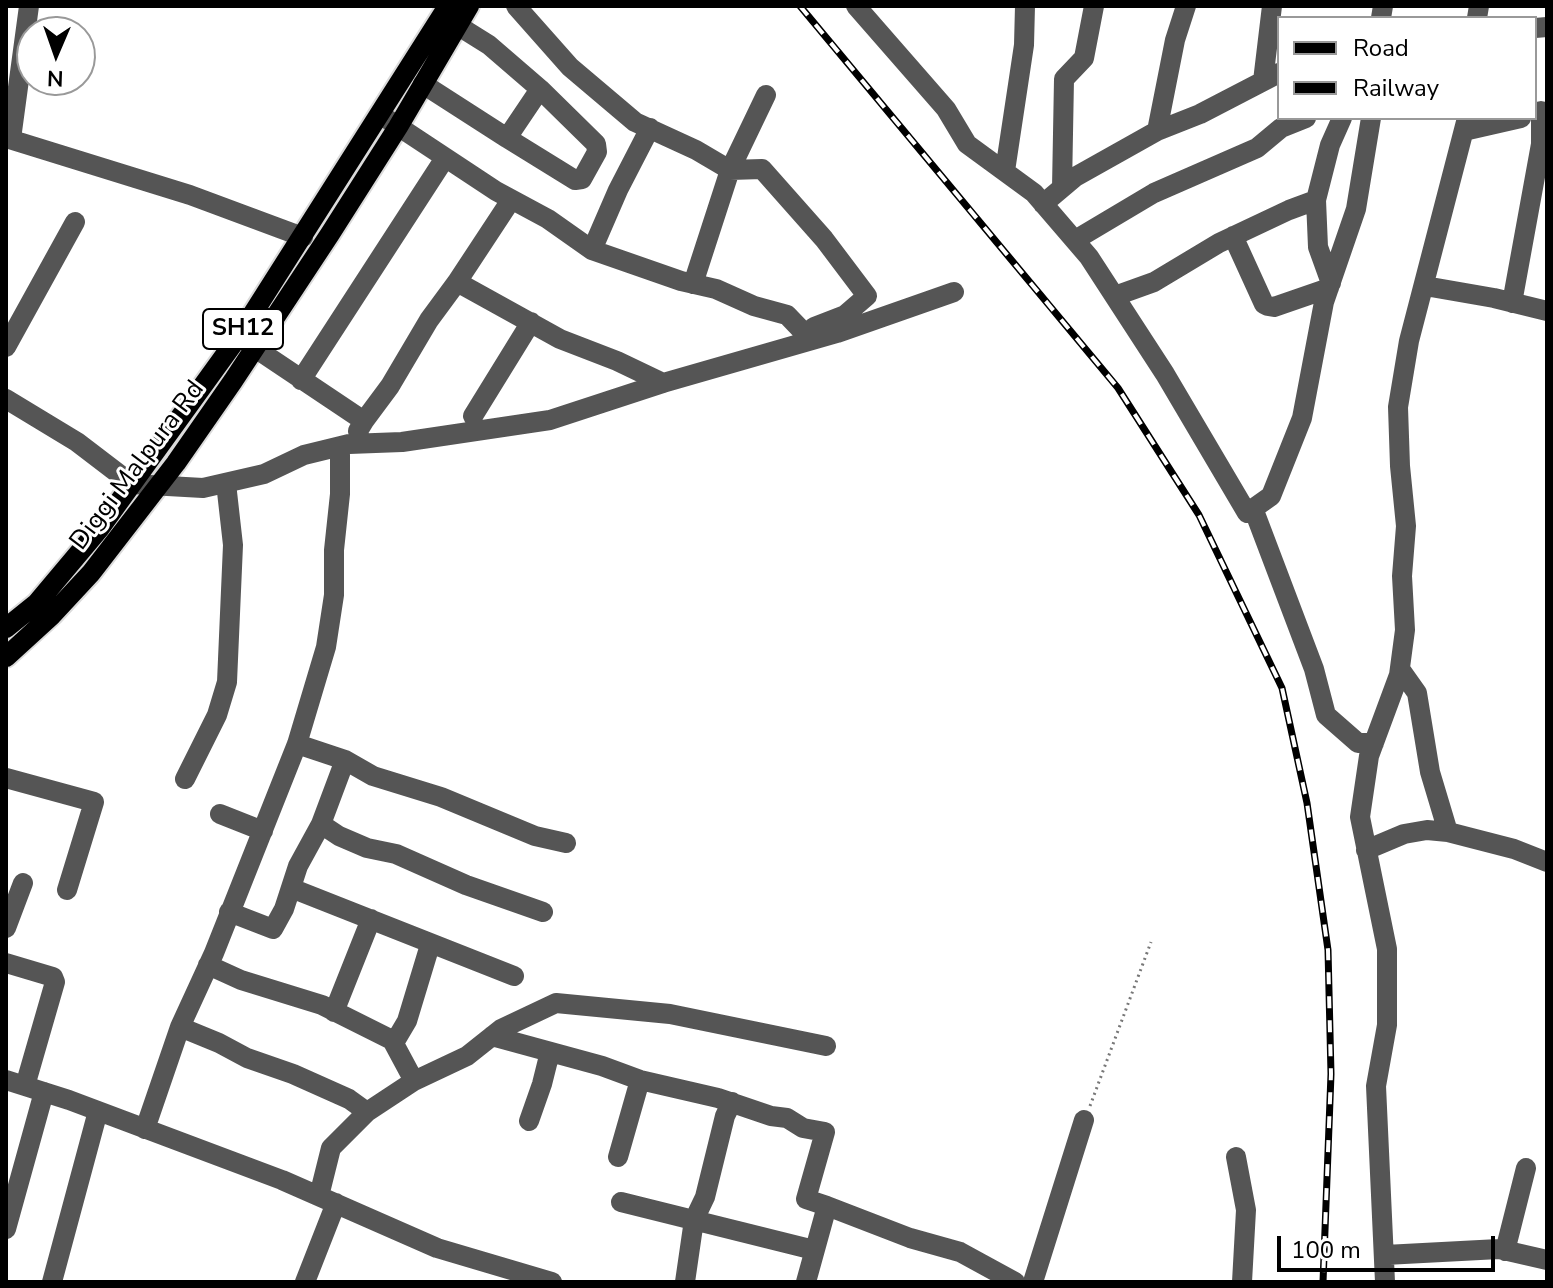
<!DOCTYPE html>
<html>
<head>
<meta charset="utf-8">
<style>
	body { margin:0 }
	#map { position:relative; width:1553px; height:1288px; overflow:hidden; background:#fff; font-family:"Nunito Sans",sans-serif }
	canvas { display:block }
	.frame { position:absolute; inset:0; border:8px solid #000; pointer-events:none }
	.legend { position:absolute; left:1277px; top:16px; width:260px; height:104px; box-sizing:border-box; background:#fff; border:2px solid #999; margin:0; padding:10px 14px; list-style:none; font-size:24px; color:#000 }
	.legend li { display:flex; align-items:center; gap:16px; height:40px }
	.legend b { width:40px; border:2px solid #999 }
	.north { position:absolute; left:16px; top:16px; width:80px; height:80px; box-sizing:border-box; background:#fff; border:2px solid #999; border-radius:50%; rotate:182deg; font-size:22px; font-weight:700; line-height:32px; text-align:center; color:#000 }
	.north::after { content:''; display:block; margin:auto; width:28px; height:36px; background:#000; clip-path:polygon(50% 0,100% 100%,50% 72%,0 100%) }
	.scale { position:absolute; left:1277px; top:1236px; width:218px; height:36px; box-sizing:border-box; border:4px solid #000; border-top:0; padding-left:10px; font-size:24px; line-height:28px; white-space:nowrap; color:#000; -webkit-text-stroke:6px #fff; paint-order:stroke }
</style>
</head>
<body>
<div id="map">
<canvas width="1553" height="1288"></canvas>
<div class="frame"></div>
<ul class="legend">
<li><b style="height:10px;background:#000"></b>Road</li>
<li><b style="height:10px;background:#000"></b>Railway</li>
</ul>
<div class="north">N</div>
<div class="scale">100 m</div>
</div>
<script>
const c = document.querySelector('canvas').getContext('2d');
c.lineJoin = 'round';
const toPath = rows => new Path2D(rows.map(r => 'M' + r).join(''));
function strokePath(path, color, width, dash) { c.strokeStyle = color; c.lineWidth = width; c.lineCap = dash ? 'butt' : 'round'; c.setLineDash(dash || []); c.stroke(path); }
function drawText(font, color, halo, rows, align = 'center') {
  c.font = font + ' "Nunito Sans",sans-serif'; c.lineWidth = 6; c.setLineDash([]); c.textBaseline = 'middle'; c.strokeStyle = halo; c.fillStyle = color; for (const [text, x, y, turn = 0] of rows) {
    c.save(); c.translate(x, y); c.rotate((+turn || 0) * Math.PI / 180); c.textAlign = isNaN(turn) ? turn : align; if (halo) c.strokeText(text, 0, 0); c.fillText(text, 0, 0); c.restore();
  }
}
const major = toPath([
	[6,628,37,603,100,528,238,337,448,6],
	[6,657,52,615,91,573,176,463,233,381,330,234,398,127,469,6]
]);
strokePath(major, '#dbdbdb', 24);
strokePath(toPath([
	[1090,1106,1151,942]
]), '#777', 3, [2, 4]);
strokePath(toPath([
	[516,6,570,67,635,122,696,150,730,170,762,169,824,239,867,296,845,315,814,327],
	[856,6,946,109,967,144,1034,193,1089,257,1165,374,1247,513,1271,496,1302,418,1324,302,1356,209,1371,118],
	[1381,18,1383,6],
	[1477,18,1479,6],
	[1535,28,1547,27],
	[1263,81,1272,6],
	[423,84,507,138,540,89,489,45,457,25],
	[384,117,496,191,548,219,592,250,681,281,716,289,754,306,787,315,811,340],
	[1157,131,1175,40,1186,6],
	[1464,131,1521,118],
	[6,138,190,195,303,237],
	[507,138,575,180,582,179,597,152,596,144,540,89],
	[11,139,29,6],
	[1005,171,1024,45,1025,6],
	[1062,188,1064,79,1084,58,1094,6],
	[1043,204,1075,177,1157,131,1200,114,1279,73],
	[1233,236,1264,304,1268,306,1274,307,1329,288],
	[1075,240,1154,193,1257,148,1281,128,1306,118],
	[592,250,618,190,650,128],
	[457,282,511,200],
	[1331,283,1318,247,1316,200,1330,145,1342,118],
	[693,284,730,170,766,95],
	[1425,286,1494,298,1547,311],
	[1115,296,1154,282,1219,243,1289,210,1316,200],
	[1512,303,1541,144,1541,111],
	[6,347,75,222],
	[255,348,364,421,358,431],
	[301,380,445,158],
	[6,399,77,442,132,484,203,488,264,474,304,455,349,444,402,442,550,420,663,383,837,333,954,292],
	[473,416,531,322],
	[364,421,390,386,429,320,457,282,560,339,617,361,663,383],
	[1253,508,1314,669,1326,715,1358,743,1374,743],
	[1400,669,1417,693,1430,772,1448,832,1514,849,1547,862],
	[297,744,345,760,373,776,441,797,535,836,566,843],
	[6,778,94,802,67,890],
	[185,779,217,715,227,682,233,545,226,483],
	[220,814,263,831],
	[321,824,339,836,367,848,396,854,466,885,543,912],
	[1366,850,1404,834,1427,830,1448,832],
	[291,888,514,976],
	[229,912,273,929,284,909,298,866,321,824,345,760],
	[6,928,23,883],
	[6,963,53,977,55,982,25,1086],
	[208,965,241,980,322,1005,392,1040,414,1081],
	[334,1012,371,919],
	[180,1027,219,1043,247,1058,293,1074,349,1099,367,1112],
	[492,1036,602,1066,640,1080,718,1098,771,1116,787,1118,803,1128,825,1132,806,1199,827,1206],
	[394,1043,407,1021,430,945],
	[6,1080,69,1100,282,1180,437,1248,552,1282],
	[529,1121,542,1084,550,1052],
	[145,1129,180,1027,214,953,297,744,326,647,334,595,334,550,340,494,340,447],
	[618,1157,640,1080],
	[1236,1157,1246,1210,1242,1282],
	[319,1196,331,1148,367,1112,414,1081,467,1056,501,1029,556,1003,670,1014,826,1046],
	[621,1202,814,1250],
	[6,1229,44,1092],
	[1505,1251,1526,1168],
	[1385,1255,1499,1249,1547,1260],
	[52,1282,98,1111],
	[305,1282,336,1203],
	[685,1282,694,1220,705,1197,725,1116,732,1102],
	[806,1282,827,1206,910,1238,960,1252,1015,1282],
	[1033,1282,1084,1120],
	[1385,1282,1376,1086,1387,1025,1387,949,1360,817,1369,756,1399,675,1405,630,1402,576,1406,526,1400,466,1398,407,1409,341,1467,118]
]), '#555', 20);
strokePath(major, '#000', 20);
const rail = toPath([
	[800,6,1118,388,1199,515,1282,688,1307,803,1328,950,1331,1074,1323,1282]
]);
strokePath(rail, '#000', 7);
strokePath(rail, '#fff', 4, [12]);
for (const [x, y, w] of [
	[243,329,80]
]) { const box = new Path2D(); box.roundRect(x - w / 2, y - 20, w, 40, 6); c.fillStyle = '#fff'; c.fill(box); strokePath(box, '#000', 2); }
drawText('bold 24px', '#000', null, [
	["SH12",243,329]
]);
drawText('26px', '#000', '#fff', [
	["Diggi Malpura Rd",138,466,-53]
]);
</script>
</body>
</html>
